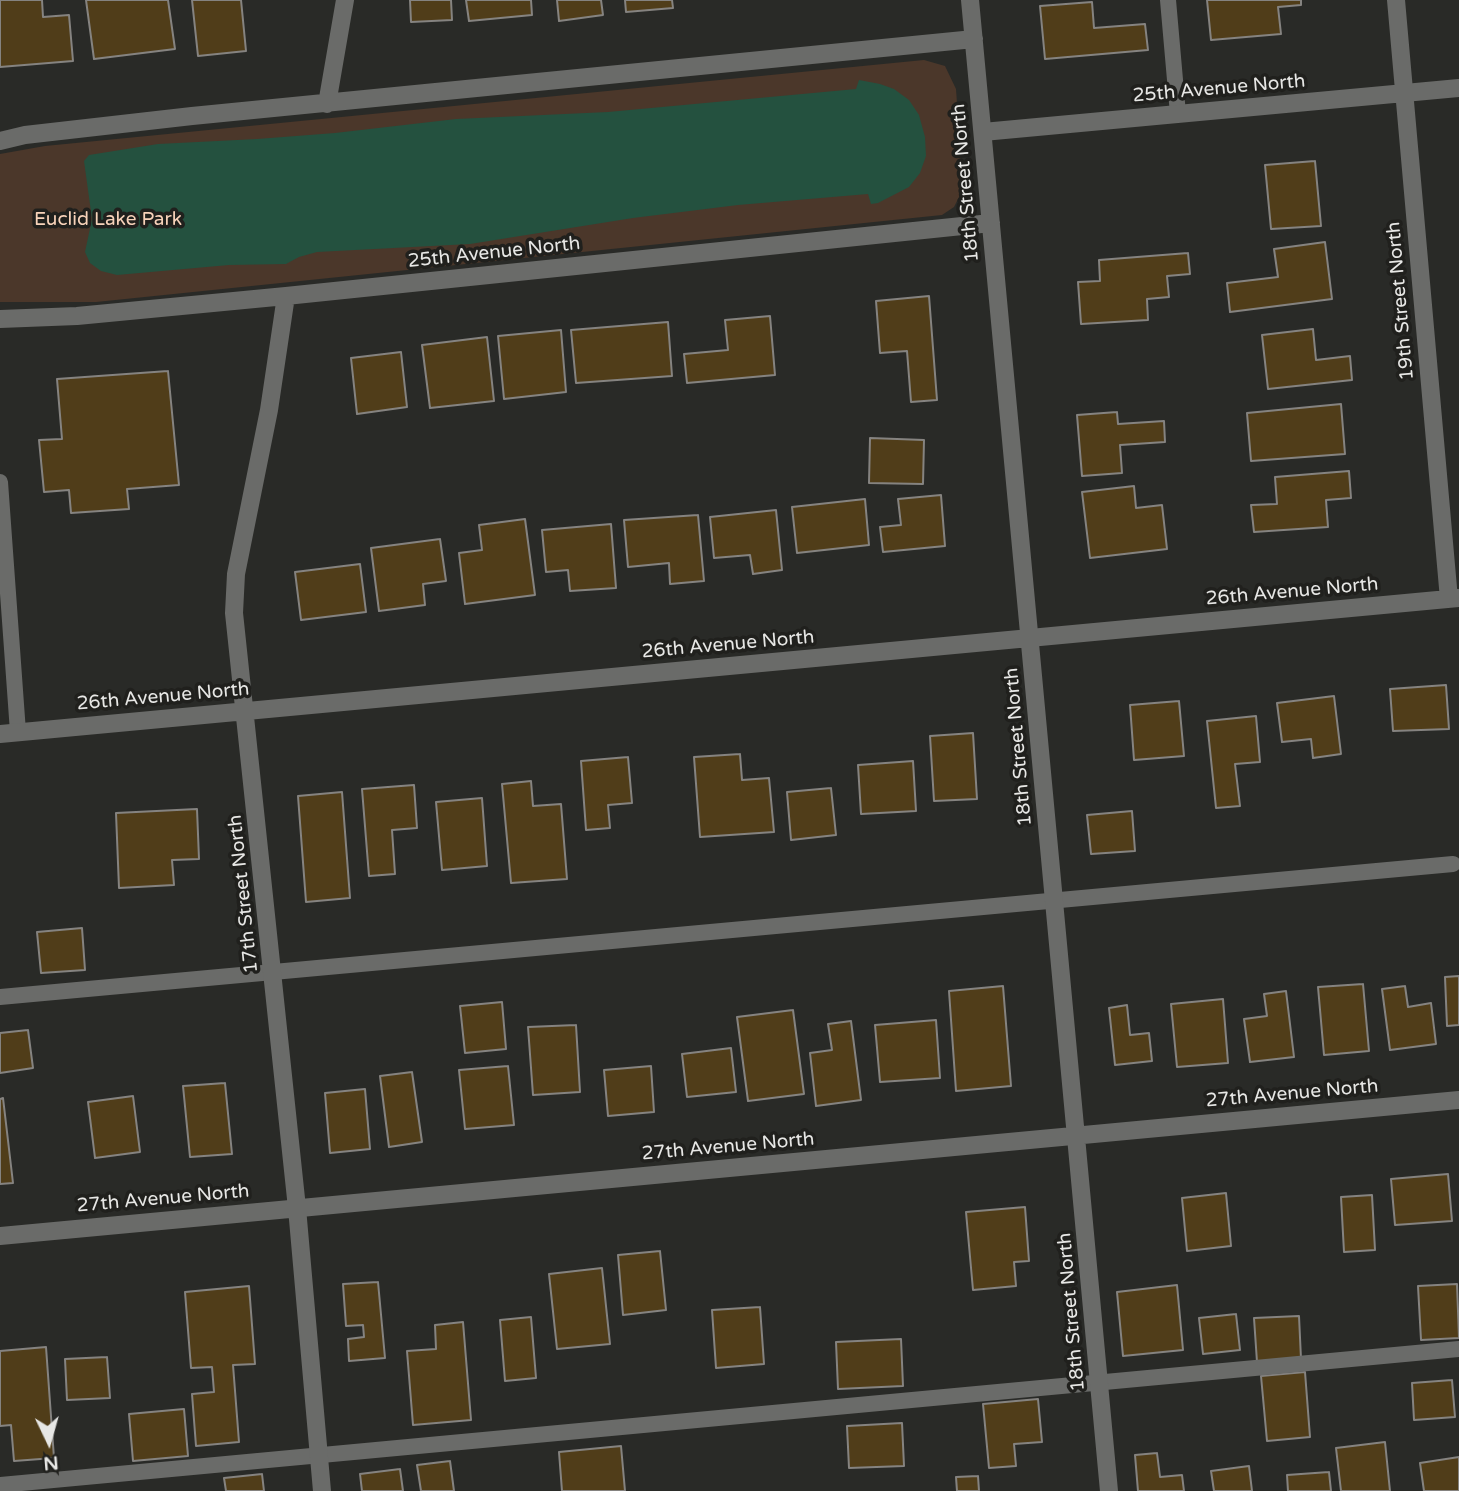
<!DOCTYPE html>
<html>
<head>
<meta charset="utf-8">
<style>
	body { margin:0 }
	#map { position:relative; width:1459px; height:1491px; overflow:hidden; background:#292a27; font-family:"Varela Round",sans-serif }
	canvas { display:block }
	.north { position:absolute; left:14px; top:1407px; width:70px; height:70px; -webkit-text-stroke:5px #20201d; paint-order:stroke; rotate:175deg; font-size:19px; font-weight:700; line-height:28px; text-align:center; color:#e7e7e5 }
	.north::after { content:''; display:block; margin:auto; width:24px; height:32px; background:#e7e7e5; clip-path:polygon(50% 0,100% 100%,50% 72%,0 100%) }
</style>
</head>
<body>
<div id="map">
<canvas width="1459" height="1491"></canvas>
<div class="north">N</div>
</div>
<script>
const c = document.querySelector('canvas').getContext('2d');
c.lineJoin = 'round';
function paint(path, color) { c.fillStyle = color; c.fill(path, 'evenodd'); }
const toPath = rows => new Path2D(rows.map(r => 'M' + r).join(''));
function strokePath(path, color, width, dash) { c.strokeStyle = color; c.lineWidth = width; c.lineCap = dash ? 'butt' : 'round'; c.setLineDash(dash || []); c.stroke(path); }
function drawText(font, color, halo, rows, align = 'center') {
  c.font = font + ' "Varela Round",sans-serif'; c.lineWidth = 7; c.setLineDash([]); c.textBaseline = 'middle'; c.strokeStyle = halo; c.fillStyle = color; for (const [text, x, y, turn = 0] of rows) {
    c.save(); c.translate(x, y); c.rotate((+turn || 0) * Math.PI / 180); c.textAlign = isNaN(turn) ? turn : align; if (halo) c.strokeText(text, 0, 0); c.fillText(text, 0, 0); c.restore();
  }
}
paint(toPath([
	[924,60,945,66,956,89,963,189,954,207,942,215,96,302,0,302,0,154,45,146]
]), '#4b372a');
paint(toPath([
	[859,80,880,84,894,89,909,100,919,115,925,137,926,156,920,173,909,187,878,203,871,204,868,194,738,205,633,218,470,244,317,252,299,257,286,264,229,265,117,275,101,271,90,263,85,252,92,219,84,161,89,155,158,144,257,139,335,133,456,119,608,112,856,89]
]), '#24513f');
const building = toPath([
	[0,0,42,0,43,17,69,15,73,61,0,67,0,0],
	[86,0,168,0,175,49,94,59,86,0],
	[192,0,241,0,246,51,198,56,192,0],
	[410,0,451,0,452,20,411,22,410,0],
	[466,0,531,0,532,15,469,21,466,0],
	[557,0,601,0,603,15,559,21,557,0],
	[625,0,672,0,673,8,626,12,625,0],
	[1207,0,1301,0,1301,5,1278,7,1281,34,1211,40,1207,0],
	[1092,2,1094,28,1145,24,1148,50,1045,59,1040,6,1092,2],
	[1315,161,1321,226,1271,229,1265,165,1315,161],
	[1325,242,1332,299,1230,312,1227,283,1278,277,1274,249,1325,242],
	[1188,253,1190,274,1167,276,1169,297,1147,299,1148,320,1081,324,1078,282,1100,281,1099,260,1188,253],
	[929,296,937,400,911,402,907,351,880,353,876,301,929,296],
	[770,316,775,375,687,383,684,354,728,350,725,320,770,316],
	[668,322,672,376,576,383,571,330,668,322],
	[1313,329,1316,360,1350,356,1352,380,1268,389,1262,335,1313,329],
	[561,330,566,392,504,399,498,336,561,330],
	[487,337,494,401,430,408,422,345,487,337],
	[401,352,407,407,357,414,351,358,401,352],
	[168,371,179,485,127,489,129,509,71,513,69,490,44,492,39,440,62,439,57,379,168,371],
	[1341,404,1345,454,1251,461,1247,413,1341,404],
	[1117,412,1118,424,1164,421,1165,442,1120,445,1122,473,1082,476,1077,415,1117,412],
	[870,438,924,440,923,484,869,483,870,438],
	[1349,471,1351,498,1326,500,1328,527,1254,532,1251,505,1277,504,1275,477,1349,471],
	[1134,486,1136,508,1162,505,1167,549,1090,558,1082,492,1134,486],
	[941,495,945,546,883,552,880,527,901,525,898,499,941,495],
	[865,499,869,545,797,553,792,507,865,499],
	[776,510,782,570,753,574,750,555,714,558,710,517,776,510],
	[698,515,704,581,670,584,669,563,628,567,624,520,698,515],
	[525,519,535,595,465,604,459,553,482,550,479,525,525,519],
	[611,524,616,588,570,591,568,570,546,572,542,530,611,524],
	[440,539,446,581,423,584,425,605,379,611,371,548,440,539],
	[360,564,366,612,301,620,295,572,360,564],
	[1446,685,1449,729,1393,731,1390,689,1446,685],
	[1334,696,1341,754,1313,758,1311,739,1282,742,1277,703,1334,696],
	[1179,701,1184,756,1134,760,1130,705,1179,701],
	[1256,716,1260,762,1235,764,1240,806,1216,808,1207,721,1256,716],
	[973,733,977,799,934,801,930,736,973,733],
	[740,754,742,780,769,778,774,832,700,837,694,757,740,754],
	[628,757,632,803,608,805,610,828,586,830,581,761,628,757],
	[913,761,916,811,861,814,858,765,913,761],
	[531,781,533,806,561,804,567,879,511,883,502,784,531,781],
	[414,785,417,828,392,830,395,874,369,876,362,789,414,785],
	[831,788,836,835,791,840,787,792,831,788],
	[342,792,350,898,306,902,298,796,342,792],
	[482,798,487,866,442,870,436,802,482,798],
	[197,809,199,859,172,860,174,885,119,888,116,813,197,809],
	[1132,811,1135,851,1091,854,1087,815,1132,811],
	[82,928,85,970,41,973,37,932,82,928],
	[1459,976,1459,1025,1447,1026,1445,977,1459,976],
	[1363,984,1369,1051,1324,1055,1318,987,1363,984],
	[1003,986,1011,1086,956,1091,949,991,1003,986],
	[1405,986,1408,1007,1431,1003,1436,1044,1390,1050,1382,989,1405,986],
	[1286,991,1294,1057,1250,1062,1244,1019,1267,1016,1264,994,1286,991],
	[1223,999,1228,1063,1177,1067,1171,1004,1223,999],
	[502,1002,506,1049,465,1053,460,1006,502,1002],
	[1127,1005,1130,1035,1149,1033,1152,1061,1115,1065,1109,1008,1127,1005],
	[793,1010,804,1094,748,1101,737,1017,793,1010],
	[936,1020,940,1078,880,1082,875,1025,936,1020],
	[851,1021,861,1100,816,1106,810,1053,832,1050,828,1024,851,1021],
	[576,1025,580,1092,533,1095,528,1027,576,1025],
	[28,1030,33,1068,0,1073,0,1033,28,1030],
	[731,1048,736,1092,687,1097,682,1054,731,1048],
	[508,1066,514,1125,465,1129,459,1070,508,1066],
	[651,1066,654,1112,608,1116,604,1070,651,1066],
	[412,1072,422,1142,389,1147,380,1076,412,1072],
	[225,1083,232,1154,190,1157,183,1086,225,1083],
	[365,1089,370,1149,330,1153,325,1093,365,1089],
	[133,1096,140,1152,95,1158,88,1102,133,1096],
	[3,1098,13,1183,0,1184,0,1099,3,1098],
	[1448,1174,1452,1221,1395,1225,1391,1179,1448,1174],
	[1226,1193,1231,1246,1187,1251,1182,1198,1226,1193],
	[1372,1195,1375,1250,1344,1252,1341,1197,1372,1195],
	[1025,1207,1029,1261,1014,1262,1016,1286,973,1290,966,1212,1025,1207],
	[660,1251,666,1310,623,1315,618,1255,660,1251],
	[602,1268,610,1344,557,1349,549,1274,602,1268],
	[378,1282,385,1358,349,1361,348,1339,364,1337,363,1325,346,1326,343,1284,378,1282],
	[1457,1284,1459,1338,1421,1340,1418,1286,1457,1284],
	[1177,1285,1183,1350,1123,1356,1117,1292,1177,1285],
	[249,1286,255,1364,233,1365,239,1442,196,1446,192,1394,214,1392,212,1367,191,1368,185,1292,249,1286],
	[760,1307,764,1364,716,1368,712,1310,760,1307],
	[1236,1314,1240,1350,1203,1354,1199,1318,1236,1314],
	[1299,1316,1301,1359,1257,1362,1254,1318,1299,1316],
	[531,1317,536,1378,505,1381,500,1320,531,1317],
	[463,1322,471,1420,413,1425,407,1351,436,1349,435,1325,463,1322],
	[901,1339,903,1386,838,1389,836,1342,901,1339],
	[46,1347,54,1458,14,1461,11,1425,0,1426,0,1351,46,1347],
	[107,1357,110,1398,67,1400,65,1359,107,1357],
	[1305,1372,1310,1437,1267,1441,1261,1376,1305,1372],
	[1452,1380,1455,1417,1414,1420,1412,1383,1452,1380],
	[1038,1399,1042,1442,1014,1444,1016,1466,989,1468,983,1404,1038,1399],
	[184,1409,188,1456,133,1461,129,1414,184,1409],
	[902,1423,904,1466,849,1468,847,1426,902,1423],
	[1385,1442,1390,1491,1341,1491,1336,1448,1385,1442],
	[621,1446,625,1491,562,1491,559,1452,621,1446],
	[1157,1453,1160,1477,1182,1475,1184,1491,1138,1491,1135,1455,1157,1453],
	[1459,1457,1459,1491,1424,1491,1420,1463,1459,1457],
	[450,1461,454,1491,421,1491,417,1465,450,1461],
	[1249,1466,1252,1491,1214,1491,1211,1471,1249,1466],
	[400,1469,403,1491,362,1491,360,1474,400,1469],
	[1329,1472,1331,1491,1288,1491,1287,1475,1329,1472],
	[262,1474,264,1491,226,1491,224,1478,262,1474],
	[978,1476,979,1491,957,1491,956,1477,978,1476]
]);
paint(building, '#503d19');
strokePath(building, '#858380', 2);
strokePath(toPath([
	[1168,0,1178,114],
	[0,482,18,732],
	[0,997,1453,864],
	[0,1485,1459,1349]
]), '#6a6b69', 16);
strokePath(toPath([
	[970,0,1109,1491],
	[1396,0,1449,599],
	[327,104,345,0],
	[983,132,1459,88],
	[0,141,25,135,192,116,974,39],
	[286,296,269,410,236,574,234,613,297,1208,322,1491],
	[0,319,77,316,286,296,991,223],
	[0,734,1459,598],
	[0,1236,1459,1100]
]), '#6a6b69', 18);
drawText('19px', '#e7e7e5', '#20201d', [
	["25th Avenue North",1219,89,-5],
	["18th Street North",966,183,-95],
	["25th Avenue North",494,253,-6],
	["19th Street North",1401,301,-95],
	["26th Avenue North",1292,592,-5],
	["26th Avenue North",728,645,-5],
	["26th Avenue North",163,697,-5],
	["18th Street North",1019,747,-95],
	["17th Street North",244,894,-96],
	["27th Avenue North",1292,1094,-5],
	["27th Avenue North",728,1147,-5],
	["27th Avenue North",163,1199,-5],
	["18th Street North",1072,1312,-95]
]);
drawText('19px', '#f7d2b9', '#20201d', [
	["Euclid Lake Park",108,220]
]);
</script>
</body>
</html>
